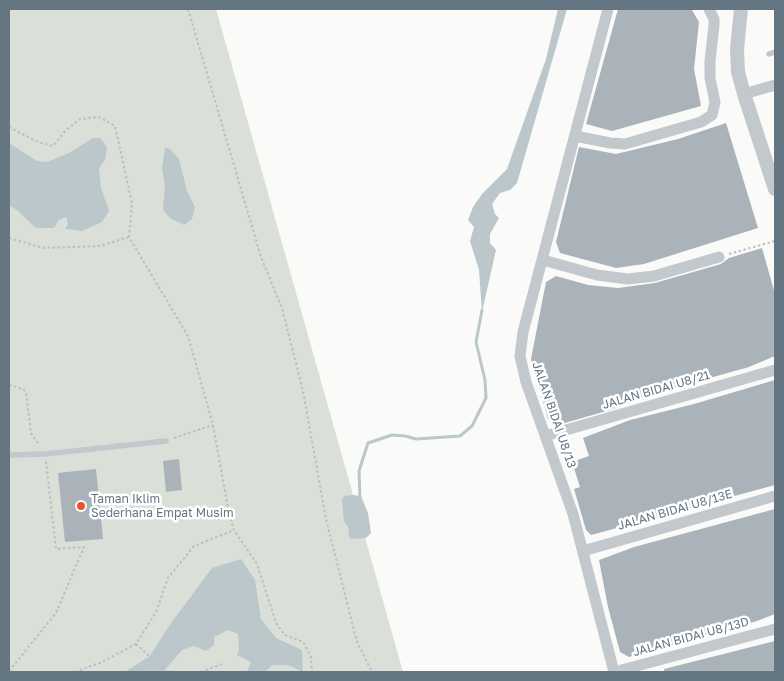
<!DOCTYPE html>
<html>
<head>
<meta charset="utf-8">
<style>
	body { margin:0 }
	#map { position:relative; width:784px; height:681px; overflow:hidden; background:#fafaf8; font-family:"Golos Text",sans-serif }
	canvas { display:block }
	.frame { position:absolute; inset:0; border:10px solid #657683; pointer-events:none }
</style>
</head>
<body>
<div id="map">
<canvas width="784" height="681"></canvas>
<div class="frame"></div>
</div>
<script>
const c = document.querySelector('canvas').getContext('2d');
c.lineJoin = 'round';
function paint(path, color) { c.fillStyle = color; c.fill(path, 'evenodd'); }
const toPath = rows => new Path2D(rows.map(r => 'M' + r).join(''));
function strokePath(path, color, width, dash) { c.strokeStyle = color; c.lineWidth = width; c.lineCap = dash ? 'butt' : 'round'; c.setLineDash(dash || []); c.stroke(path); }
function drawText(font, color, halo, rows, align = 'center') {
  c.font = font + ' "Golos Text",sans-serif'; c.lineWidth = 5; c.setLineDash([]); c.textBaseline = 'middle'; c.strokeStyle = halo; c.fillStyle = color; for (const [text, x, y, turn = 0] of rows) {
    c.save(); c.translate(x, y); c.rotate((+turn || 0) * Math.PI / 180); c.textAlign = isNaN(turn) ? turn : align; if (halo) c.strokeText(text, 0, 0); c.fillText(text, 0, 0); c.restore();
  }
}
paint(toPath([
	[9,9,216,9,403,672,9,672]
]), '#dadfd7');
paint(toPath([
	[558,9,567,9,517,183,510,190,500,193,492,204,495,214,499,218,490,234,490,243,496,250,482,312,479,270,470,241,474,227,468,220,473,207,482,194,507,169,546,59],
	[93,138,100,138,107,147,105,160,99,168,101,188,109,211,102,222,82,231,65,229,68,224,66,217,59,220,54,228,36,228,18,211,9,205,9,143,37,161,47,162,69,153],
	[165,148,170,149,179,159,187,191,195,207,192,219,184,225,171,219,163,210,165,186,162,168],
	[353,495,361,496,368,513,371,533,366,538,351,539,348,534,349,529,344,521,342,500,344,496],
	[241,559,255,580,261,619,276,638,302,650,303,672,288,665,272,665,265,672,247,672,251,662,237,655,239,649,238,634,228,630,214,637,214,645,206,651,194,646,182,650,163,672,125,672,150,656,169,626,212,568]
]), '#bbc7cb');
strokePath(toPath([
	[360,499,359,471,368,443,392,435,405,436,416,439,460,436,472,426,486,398,485,380,476,342,482,310]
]), '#bbc7cb', 3);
paint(toPath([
	[618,9,692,10,699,22,694,69,701,106,612,131,586,124],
	[726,123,758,228,644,264,616,268,560,253,556,242,579,147,616,154,678,139],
	[762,248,775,294,775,356,749,367,656,393,610,410,561,424,548,419,531,359,546,282,556,276,588,285,618,288,655,283,721,264,729,258],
	[775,380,775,485,591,535,586,530,574,489,580,487,572,462,589,456,583,438,630,420,694,404],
	[179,459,182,490,166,492,163,461],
	[96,469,103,539,65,542,58,473],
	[775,509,775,614,757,621,629,657,620,652,608,607,599,560,634,547],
	[775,641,775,672,664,672,664,669]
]), '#aab3b9');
strokePath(toPath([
	[188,9,261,257,282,308,303,391,326,519,357,642,372,672],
	[9,127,38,142,53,146,66,130,80,119,99,117,115,126,132,203,129,237,188,336,213,425,229,513,234,530,257,564,276,623,285,635,303,642,311,657,312,672],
	[9,238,44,248,100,246,129,237],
	[729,254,775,241],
	[9,385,23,389,26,392,31,433,39,445],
	[174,438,213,425],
	[136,644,167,672],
	[9,671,56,613,84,547,56,549,46,461],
	[75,672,102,662,136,644,156,612,168,578,194,546,234,530],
	[201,672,222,664]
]), '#bbbfc2', 2, [2.5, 2.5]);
strokePath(toPath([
	[769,54,775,52],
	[9,455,45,454,166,441]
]), '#c3c8cc', 5.5);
strokePath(toPath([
	[608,9,523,332,520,356,526,382,573,514,614,672],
	[744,94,775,85],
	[575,136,610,143,625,144,701,122,712,115,715,102,710,78,710,61,714,25,714,19,709,9],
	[543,260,597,275,628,279,654,276,719,257],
	[545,436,775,370],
	[583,551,775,496],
	[614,672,775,629]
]), '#c3c8cc', 11);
strokePath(toPath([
	[741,9,737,49,738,72,744,94,775,189]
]), '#c3c8cc', 14);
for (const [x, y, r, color] of [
	[81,506,5,"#e4572e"]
]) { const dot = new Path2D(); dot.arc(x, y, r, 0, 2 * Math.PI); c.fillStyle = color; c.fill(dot); strokePath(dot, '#fff', 2); }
drawText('12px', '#657683', '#fff', [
	["JALAN BIDAI U8/21",656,390,-16],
	["JALAN BIDAI U8/13",554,415,71],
	["JALAN BIDAI U8/13E",675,510,-16],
	["JALAN BIDAI U8/13D",691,637,-15]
]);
drawText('12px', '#657683', '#fff', [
	["Taman Iklim",91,499],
	["Sederhana Empat Musim",91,513]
], 'left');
</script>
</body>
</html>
